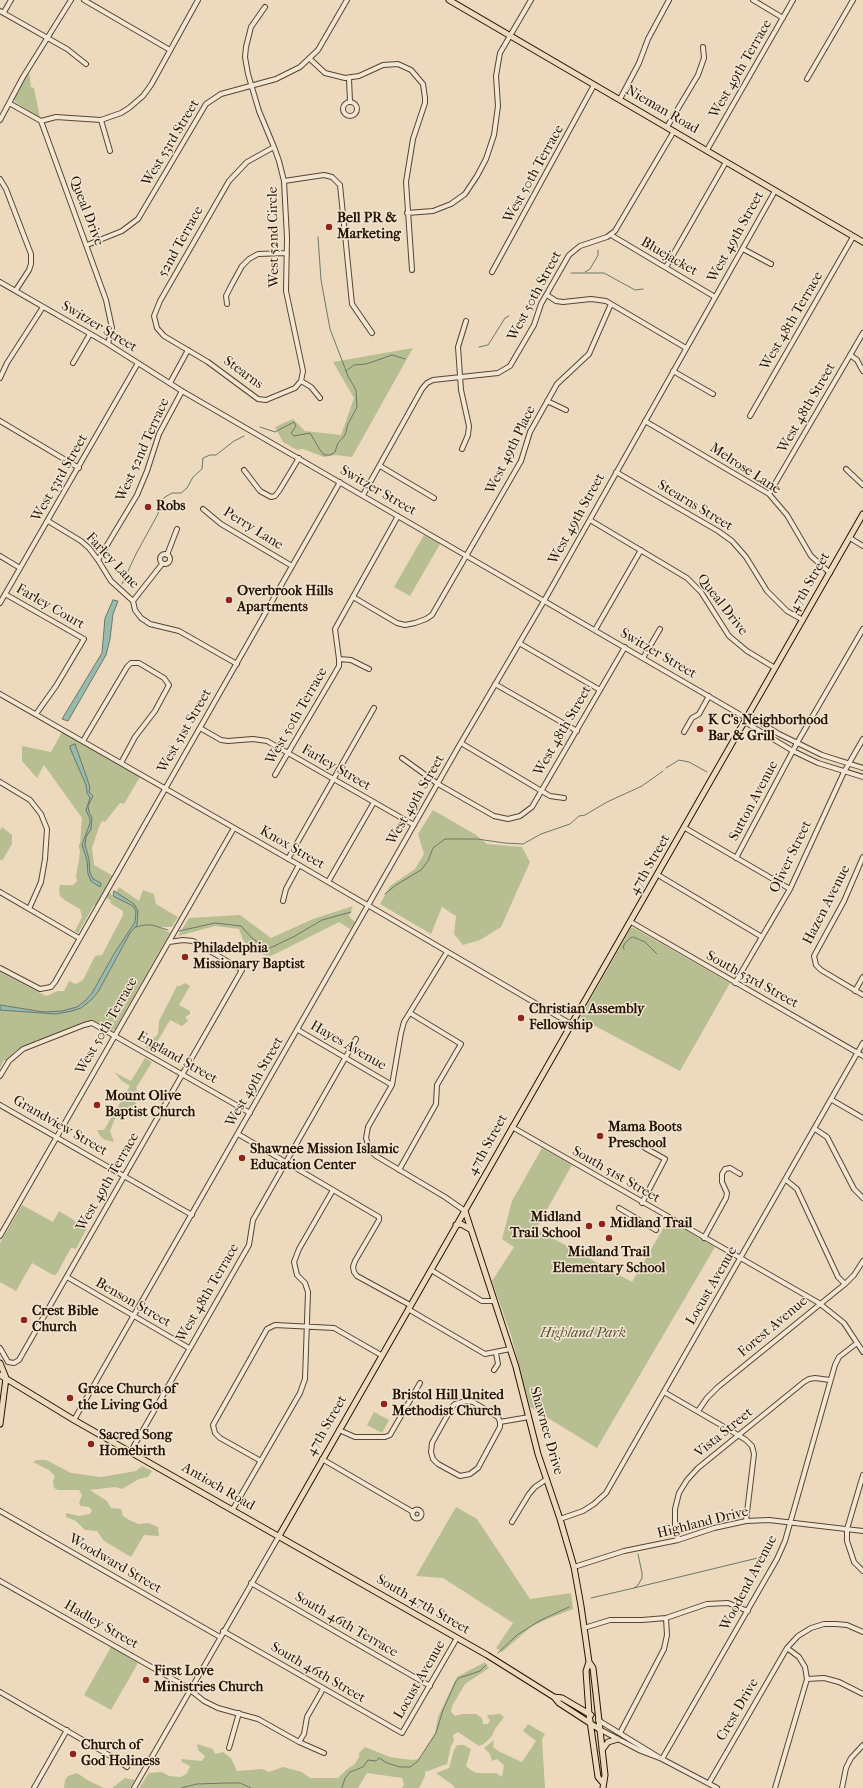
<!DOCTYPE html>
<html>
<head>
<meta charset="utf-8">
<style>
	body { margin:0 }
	canvas { display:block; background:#edd9bd }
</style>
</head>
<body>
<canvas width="863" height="1788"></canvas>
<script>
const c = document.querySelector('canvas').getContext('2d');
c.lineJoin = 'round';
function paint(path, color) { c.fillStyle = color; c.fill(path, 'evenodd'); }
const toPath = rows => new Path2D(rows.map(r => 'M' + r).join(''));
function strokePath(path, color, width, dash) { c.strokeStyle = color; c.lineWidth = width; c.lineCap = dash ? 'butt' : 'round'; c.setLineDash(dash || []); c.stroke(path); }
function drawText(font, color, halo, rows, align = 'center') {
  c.font = font + ' "IM FELL French Canon",serif'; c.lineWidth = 3; c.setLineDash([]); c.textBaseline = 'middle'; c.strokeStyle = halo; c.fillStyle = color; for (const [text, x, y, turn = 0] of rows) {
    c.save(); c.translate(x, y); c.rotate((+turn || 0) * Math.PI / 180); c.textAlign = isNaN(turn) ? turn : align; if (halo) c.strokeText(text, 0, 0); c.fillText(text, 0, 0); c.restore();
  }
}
paint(toPath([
	[29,72,31,87,34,88,40,118,15,102,14,99],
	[413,348,352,457,335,455,324,457,303,449,297,450,283,442,275,427,293,419,305,431,341,435,354,398,333,362],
	[424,535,440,544,410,596,394,587],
	[62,732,140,777,124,804,120,803,105,822,102,821,99,827,92,848,94,865,113,876,96,905,94,905,78,933,75,931,82,917,80,909,66,901,60,896,59,890,60,885,73,885,77,881,76,876,79,860,80,850,79,849,79,844,80,844,82,818,44,765,37,778,22,761,22,746,51,752],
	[433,810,476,835,487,844,522,847,530,862,501,927,480,940,463,945,454,934,456,916,442,907,431,934,380,904,390,886,415,869,424,854,418,834],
	[2,827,12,835,12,844,2,861,0,859,0,830],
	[119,887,139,901,143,890,154,894,156,904,178,917,172,927,159,927,170,933,115,1029,111,1031,96,1022,85,1022,18,1049,12,1054,6,1061,4,1060,0,1068,0,972,46,996,58,991,64,991,69,981,76,984,83,980,95,956,102,955,123,915,123,911,110,903,111,901,105,897,109,891,113,897],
	[353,906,349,916,355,922,350,929,339,922,271,956,253,952,243,940,239,929,215,926,178,936,189,918,240,915,271,938,313,919],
	[631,928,634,928,730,983,680,1071,580,1018],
	[185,983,190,986,179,1005,190,1011,190,1014,185,1017,188,1021,182,1026,170,1020,152,1051,145,1047,158,1034,159,1021,177,986,180,986],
	[145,1058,152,1062,136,1088,140,1096,135,1097,136,1105,131,1109,122,1107,114,1121,110,1131,114,1142,105,1140,100,1136,97,1130,104,1130,130,1086,122,1081,114,1072,131,1081],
	[542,1148,572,1165,536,1229,632,1282,668,1220,715,1247,597,1448,530,1407,511,1335,492,1281,514,1247,502,1239,512,1201],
	[22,1205,53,1222,59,1211,87,1228,76,1249,71,1248,56,1275,53,1275,32,1263,16,1291,0,1282,0,1243],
	[374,1412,389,1420,382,1433,367,1425],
	[37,1460,46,1460,71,1473,101,1477,136,1471,142,1466,152,1471,148,1477,139,1479,122,1489,115,1487,90,1490,107,1501,111,1508,121,1509,123,1516,129,1520,139,1524,148,1523,158,1527,159,1536,144,1535,131,1557,104,1541,97,1531,85,1530,76,1521,66,1517,66,1513,79,1516,90,1514,92,1510,89,1507,81,1506,79,1503,82,1495,79,1490,58,1490,54,1488,53,1482,55,1476,49,1470,33,1462],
	[456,1507,477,1519,530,1599,571,1593,573,1609,547,1619,531,1627,502,1652,496,1648,513,1623,443,1578,416,1576],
	[111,1647,138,1663,111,1710,84,1695],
	[485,1662,489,1668,465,1684,452,1706,451,1712,455,1716,462,1714,476,1714,482,1718,483,1724,488,1724,490,1720,487,1717,488,1715,500,1714,504,1717,495,1729,492,1736,484,1744,479,1746,458,1732,453,1735,454,1741,451,1746,447,1764,425,1772,425,1776,419,1788,402,1788,404,1785,402,1778,367,1773,358,1788,139,1788,149,1773,162,1772,169,1776,181,1777,187,1773,190,1766,182,1762,181,1759,202,1761,205,1756,198,1750,197,1744,213,1749,215,1754,223,1752,231,1758,237,1771,262,1769,269,1772,283,1767,302,1772,310,1778,338,1778,346,1770,355,1764,359,1757,359,1753,365,1747,390,1757,411,1760,419,1759,435,1733,438,1717,457,1677],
	[528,1724,545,1734,542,1739,545,1788,454,1788,454,1786,436,1773,449,1768,454,1750,457,1745,464,1745,471,1749,466,1766,472,1771,477,1773,496,1773,502,1777,504,1765,497,1759,492,1761,490,1754,484,1748,494,1740,493,1747,500,1752,522,1762,536,1741,523,1731],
	[77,1773,89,1781,104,1788,64,1788,65,1780,68,1776],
	[125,1778,135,1780,130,1788,112,1788]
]), '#b7bf92');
const water = toPath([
	[113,600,118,601,113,614,110,639,106,655,68,721,62,719,102,653,105,618,113,600],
	[75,744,90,787,89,792,93,796,88,806,89,812,92,818,91,829,86,837,85,845,89,859,90,873,93,879,101,883,100,887,91,881,88,874,87,860,82,845,90,823,90,819,86,810,90,798,87,793,86,785,70,748,70,746,75,744],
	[114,891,134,904,138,911,137,925,130,933,98,992,91,1000,81,1008,72,1011,56,1014,0,1010,0,1005,44,1012,62,1011,77,1007,86,1000,92,993,114,954,135,922,136,911,133,906,113,896,114,891]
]);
paint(water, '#99baaf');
strokePath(water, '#6b7869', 1);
strokePath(toPath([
	[585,272,590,269,598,255,598,250],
	[571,273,604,273,635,290,643,289],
	[479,347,488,345,505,318,509,316],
	[346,371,354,365,366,364,392,355,405,359],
	[260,427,275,432,294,422,296,426,291,433,294,436,310,433,320,450,324,455,330,455,335,452,338,443,345,435,348,424,357,407,356,390,348,376,330,329,321,280,318,237],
	[122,584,136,554,158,514,160,503,165,497,172,493,181,493,187,488,193,477,202,469,203,458,210,455,216,455,234,441,244,436],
	[666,768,679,760,689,762,707,772],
	[385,894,396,885,421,870,428,861,433,848,445,839,477,839,505,843,523,844,541,834,570,824,579,816,585,815,607,802,642,786,663,771],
	[136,927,144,925,152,925,168,930],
	[179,931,215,923,241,926,252,938,268,949,295,936,322,920,351,912],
	[633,937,645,942,657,954],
	[624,949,623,947,625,943,632,937],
	[634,1588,770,1555],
	[591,1598,634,1588,638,1585,642,1578,642,1573,638,1554],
	[498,1653,517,1635,539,1621,569,1607],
	[181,1788,197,1784,226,1783,240,1783,251,1788],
	[342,1788,345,1778,350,1772,363,1767,368,1760,376,1761,379,1758,387,1763,400,1767,410,1767,417,1762,436,1733,443,1710,456,1681,459,1678,480,1671,486,1665]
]), '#6b7869', 1);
const minor = toPath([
	[84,0,170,50],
	[753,0,783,18],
	[265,7,251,27,246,47,245,57,248,74,259,111,274,147,279,161,284,181,287,238,286,291,303,371,301,381,295,388,266,400,258,399,208,362,164,336,157,328,154,316,160,301,229,181,247,162,274,147],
	[0,11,67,49,86,64],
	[4,12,11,0],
	[310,59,325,73,345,78,359,76,383,65,398,64,411,70,423,84,425,98,425,103,413,139,406,182,412,270],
	[349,79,350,101],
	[807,79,853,0],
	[620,99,639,63,648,39,669,0],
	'343 109a7 7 0 1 1 14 0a7 7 0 1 1-14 0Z',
	[9,103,41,121,106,300,112,328,108,344],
	[0,120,23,77,71,0],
	[101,120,110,151],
	[41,121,56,117,101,120,121,113,129,108,143,96,151,85,198,0],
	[667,127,698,75,704,58,703,47],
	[707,150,793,0],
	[0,179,6,189,31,254,31,264,29,270,16,290],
	[284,181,324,175,332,177,340,185,352,304,372,333],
	[407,213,433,211,451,204,465,194,477,176,486,159,494,135,498,106,496,76,500,53,531,0],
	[611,235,715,297],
	[87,245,122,231,138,219,206,104,221,94,276,79,300,67,318,50,347,0],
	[743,249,771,264],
	[666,267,726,162],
	[492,272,594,85],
	[0,282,108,344,182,391,746,718],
	[547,295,556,301,563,302,591,299,606,301,686,348],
	[227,304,226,296,231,286,242,266,249,259,258,254,287,253],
	[850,355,857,360,863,371],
	[73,363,90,334],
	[673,371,713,394],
	[0,378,7,363,43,307],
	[301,381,311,387,320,398],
	[170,383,188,350],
	[547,401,566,410],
	[750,416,853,237],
	[0,421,79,468],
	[645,421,769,494,787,515,811,556,830,573],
	[462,449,468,435,469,426,461,390,458,347,466,321],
	[380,466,434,498],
	[846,469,863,485],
	[244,470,260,491,271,497,275,496,279,491,299,458],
	[616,472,718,531,732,541,746,557,767,591,787,611,803,620],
	[769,494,863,333],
	[363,495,422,389,427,383,433,380,498,373,510,366,534,325,541,304,569,255,580,246,607,237,615,231,674,131],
	[203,509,221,524,292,566],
	[590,520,687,578,701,592,729,636,747,651,775,668],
	[48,521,81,541,89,548,98,560,111,581,133,601,135,610,141,618,150,624,179,631,237,664],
	[850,538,863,546],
	'160 559a5 5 0 1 1 10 0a5 5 0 1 1-10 0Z',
	[167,555,177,529],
	[0,556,20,568],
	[98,560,137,495,147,471,159,434,182,391],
	[5,594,84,639,56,686,36,714],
	[353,597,397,623,405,625,415,623,426,619,432,615,521,461,530,432,557,384,589,354,611,304],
	[133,601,162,564],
	[0,603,138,363],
	[595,630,641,550],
	[519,643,600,690],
	[643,658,660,629],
	[339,659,351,660,369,669],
	[495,684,577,731],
	[0,694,299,865,571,1024],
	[746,718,748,724,793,751,818,763,863,777],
	[746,718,753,718,779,734,822,755,863,768],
	[200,728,221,740,228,741,253,739,267,741,414,825],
	[684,732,692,718,699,714,709,696],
	[83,741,127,667,131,663,139,663,164,678,169,685,155,711,135,737,121,763],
	[461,743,550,796,564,798],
	[402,758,438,784,494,816,508,819,520,816,532,807,625,647],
	[275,775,335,673,339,666,339,659,335,629,398,516],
	[0,782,30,800,41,814,47,829,45,859,41,882,29,909],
	[685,828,790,889],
	[863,857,844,901,814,956,816,965,821,970,863,995],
	[736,858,797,743,863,629],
	[288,859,374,708],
	[658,875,762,937],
	[328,882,374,802],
	[0,892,79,938],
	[283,901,286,889,299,865],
	[631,922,863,1056],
	[447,952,404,1022,401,1033,392,1085,368,1127,366,1138,370,1150,376,1156,445,1197,465,1211],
	[0,968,40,989,51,987,55,982,340,482],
	[735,983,790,889,844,772,863,739],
	[855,991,863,977],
	[298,1030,392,1085],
	[0,1076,9,1061,23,1049,84,1025,92,1023,250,1113],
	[832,1100,863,1118],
	[0,1105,192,1215],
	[512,1127,819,1303,844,1323,863,1352],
	[815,1129,827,1137,854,1189,863,1198],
	[238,1134,379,1217,379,1220,355,1261,353,1267,354,1272,357,1276,410,1305],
	[399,1170,436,1104,437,1085,461,1044,410,1013],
	[786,1180,797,1189,838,1277,845,1284],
	[642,1203,665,1159,645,1148],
	[619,1208,656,1230],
	[0,1236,234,828],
	[704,1238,726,1198,727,1193,722,1182,722,1174,725,1169,730,1168,740,1174],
	[431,1270,482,1301,494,1301],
	[67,1277,189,1348],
	[408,1309,485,1354,510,1349],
	[0,1348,8,1362,14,1363,19,1360,242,970,193,941,183,940,169,942],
	[494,1370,498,1364,496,1353],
	[664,1392,738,1435,746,1440,752,1446,754,1454,746,1521],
	[698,1411,707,1398,718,1387,845,1284,854,1275,863,1261],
	[74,1420,459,746,544,601,775,191],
	[500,1422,500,1427,478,1468,470,1474,460,1476,438,1464,433,1459,431,1452,432,1443,452,1407,455,1404,466,1401,473,1402,498,1417,500,1422,529,1417],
	[339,1430,355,1437,385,1437,390,1435,420,1383],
	[131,1451,249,1245,253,1220,356,1039],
	[322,1459,413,1512],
	[261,1461,220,1438,215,1433,213,1425,267,1329,275,1325,334,1328,381,1355],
	[863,1475,847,1529,847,1541,854,1562,863,1571],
	[233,1509,300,1393,305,1379,308,1292,305,1283,297,1275,294,1262,299,1249,333,1190],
	'412.5 1514a4.5 4.5 0 1 1 9 0a4.5 4.5 0 1 1-9 0Z',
	[0,1511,220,1637],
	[560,1519,583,1511,594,1504,606,1493,863,1043],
	[512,1522,529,1494,535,1487,547,1479],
	[678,1540,675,1525,675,1509,679,1493,687,1480,698,1468,804,1382,809,1379,815,1378,830,1380],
	[574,1567,624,1551,678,1540,714,1528,746,1521,769,1520,863,1531],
	[0,1581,185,1686,204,1701,218,1708,258,1719,299,1742,324,1753],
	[251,1583,430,1686],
	[584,1628,610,1620,642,1620,666,1618,707,1604,728,1603,748,1611],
	[223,1631,402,1733,457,1638],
	[807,1679,824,1678,839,1682,863,1694],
	[0,1692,119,1761,127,1767],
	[598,1720,660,1758],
	[599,1729,641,1751,662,1759,717,1788],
	[620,1733,664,1649,667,1635,666,1618],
	[299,1742,304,1734,307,1717,323,1689],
	[229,1748,239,1713],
	[662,1759,777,1559,785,1541,835,1365,839,1357,857,1343],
	[709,1783,787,1648,798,1636,811,1628,824,1624,836,1624,847,1625,863,1632],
	[34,1788,67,1730],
	[134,1788,279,1536],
	[775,1788,807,1679,805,1667,799,1657,787,1648],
	[842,1788,846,1768,851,1758,863,1745]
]);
const major = toPath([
	[449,0,863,242],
	[465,1211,516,1367,538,1454,560,1519,574,1567,581,1606,589,1662,586,1671,589,1714,598,1777,603,1783],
	[456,1225,461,1224,470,1229],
	[0,1363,6,1378,0,1424],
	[0,1375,74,1420,487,1655,554,1697,559,1703,599,1729],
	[279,1536,863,514],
	[589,1662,593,1668,596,1694,605,1775,603,1788],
	[554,1697,562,1698,591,1715],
	[602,1750,608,1742,618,1739]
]);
strokePath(minor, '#584530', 6);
strokePath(major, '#261401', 7);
strokePath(minor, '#f3e6d4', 4);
strokePath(major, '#edd9bd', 5);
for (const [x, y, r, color] of [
	[329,227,4,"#8f2418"],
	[148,507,4,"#8f2418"],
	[229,600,4,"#8f2418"],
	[700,729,4,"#8f2418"],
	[185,957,4,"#8f2418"],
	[521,1018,4,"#8f2418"],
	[97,1105,4,"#8f2418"],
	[600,1136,4,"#8f2418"],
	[242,1158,4,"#8f2418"],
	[602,1224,4,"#8f2418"],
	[589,1226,4,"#8f2418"],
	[609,1238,4,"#8f2418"],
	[24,1320,4,"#8f2418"],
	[70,1398,4,"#8f2418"],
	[384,1404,4,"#8f2418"],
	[91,1444,4,"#8f2418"],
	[146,1680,4,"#8f2418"],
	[73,1754,4,"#8f2418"]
]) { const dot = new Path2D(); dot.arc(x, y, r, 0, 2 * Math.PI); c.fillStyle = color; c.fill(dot); strokePath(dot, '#f3e6d4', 1.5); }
drawText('14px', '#261401', '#f3e6d4', [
	["West 49th Terrace",741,69,-60],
	["Nieman Road",662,110,30],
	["West 53rd Street",171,143,-59],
	["West 50th Terrace",534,174,-61],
	["Queal Drive",86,211,69],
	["West 52nd Circle",274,237,-91],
	["West 49th Street",736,237,-61],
	["52nd Terrace",181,242,-61],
	["Bluejacket",669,257,30],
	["West 50th Street",535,296,-62],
	["West 48th Terrace",792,321,-60],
	["Switzer Street",99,327,31],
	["Stearns",243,373,36],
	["West 48th Street",807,408,-60],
	["West 52nd Terrace",143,450,-66],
	["West 49th Place",511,450,-64],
	["Melrose Lane",745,469,33],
	["West 53rd Street",60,478,-60],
	["Switzer Street",378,491,30],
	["Stearns Street",695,506,31],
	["West 49th Street",577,519,-61],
	["Perry Lane",253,529,32],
	["Farley Lane",112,561,47],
	["47th Street",810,583,-60],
	["Queal Drive",722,605,52],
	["Farley Court",50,607,30],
	["Switzer Street",658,654,30],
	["West 50th Terrace",297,716,-60],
	["West 51st Street",185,731,-60],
	["West 48th Street",563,731,-60],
	["Farley Street",336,768,30],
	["West 49th Street",416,800,-60],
	["Sutton Avenue",754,801,-62],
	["Knox Street",292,848,30],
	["Oliver Street",791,857,-64],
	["47th Street",650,865,-60],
	["Hazen Avenue",827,905,-63],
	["South 53rd Street",752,980,29],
	["West 50th Terrace",107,1026,-60],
	["Hayes Avenue",348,1046,30],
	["England Street",177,1058,30],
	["West 49th Street",255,1082,-60],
	["Grandview Street",60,1126,30],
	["47th Street",488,1145,-61],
	["South 51st Street",616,1175,30],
	["West 49th Terrace",108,1182,-60],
	["Locust Avenue",712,1286,-60],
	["West 48th Terrace",208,1293,-60],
	["Benson Street",133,1303,30],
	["Forest Avenue",773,1327,-40],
	["47th Street",327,1426,-60],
	["Shawnee Drive",546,1431,74],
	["Vista Street",724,1433,-39],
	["Antioch Road",218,1487,30],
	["Highland Drive",703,1523,-14],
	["Woodward Street",115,1564,30],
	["Woodend Avenue",749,1583,-62],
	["South 47th Street",423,1605,30],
	["Hadley Street",101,1625,30],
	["South 46th Terrace",346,1625,30],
	["South 46th Street",318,1673,30],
	["Locust Avenue",420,1680,-60],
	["Crest Drive",738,1710,-60]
]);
drawText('bold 14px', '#261401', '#f3e6d4', [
	["Bell PR &",337,219],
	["Marketing",337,235],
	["Robs",156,507],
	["Overbrook Hills",237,592],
	["Apartments",237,608],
	["K C's Neighborhood",708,721],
	["Bar & Grill",708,737],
	["Philadelphia",193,949],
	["Missionary Baptist",193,965],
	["Christian Assembly",529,1010],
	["Fellowship",529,1026],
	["Mount Olive",105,1097],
	["Baptist Church",105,1113],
	["Mama Boots",608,1128],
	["Preschool",608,1144],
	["Shawnee Mission Islamic",250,1150],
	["Education Center",250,1166],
	["Midland",581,1218,"right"],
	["Trail School",581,1234,"right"],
	["Midland Trail",610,1224],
	["Midland Trail",609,1253,"center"],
	["Elementary School",609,1269,"center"],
	["Crest Bible",32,1312],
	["Church",32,1328],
	["Grace Church of",78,1390],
	["the Living God",78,1406],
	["Bristol Hill United",392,1396],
	["Methodist Church",392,1412],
	["Sacred Song",99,1436],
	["Homebirth",99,1452],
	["First Love",154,1672],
	["Ministries Church",154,1688],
	["Church of",81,1746],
	["God Holiness",81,1762]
], 'left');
drawText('italic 14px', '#595034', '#f3e6d4', [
	["Highland Park",583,1334]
]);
</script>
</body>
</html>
